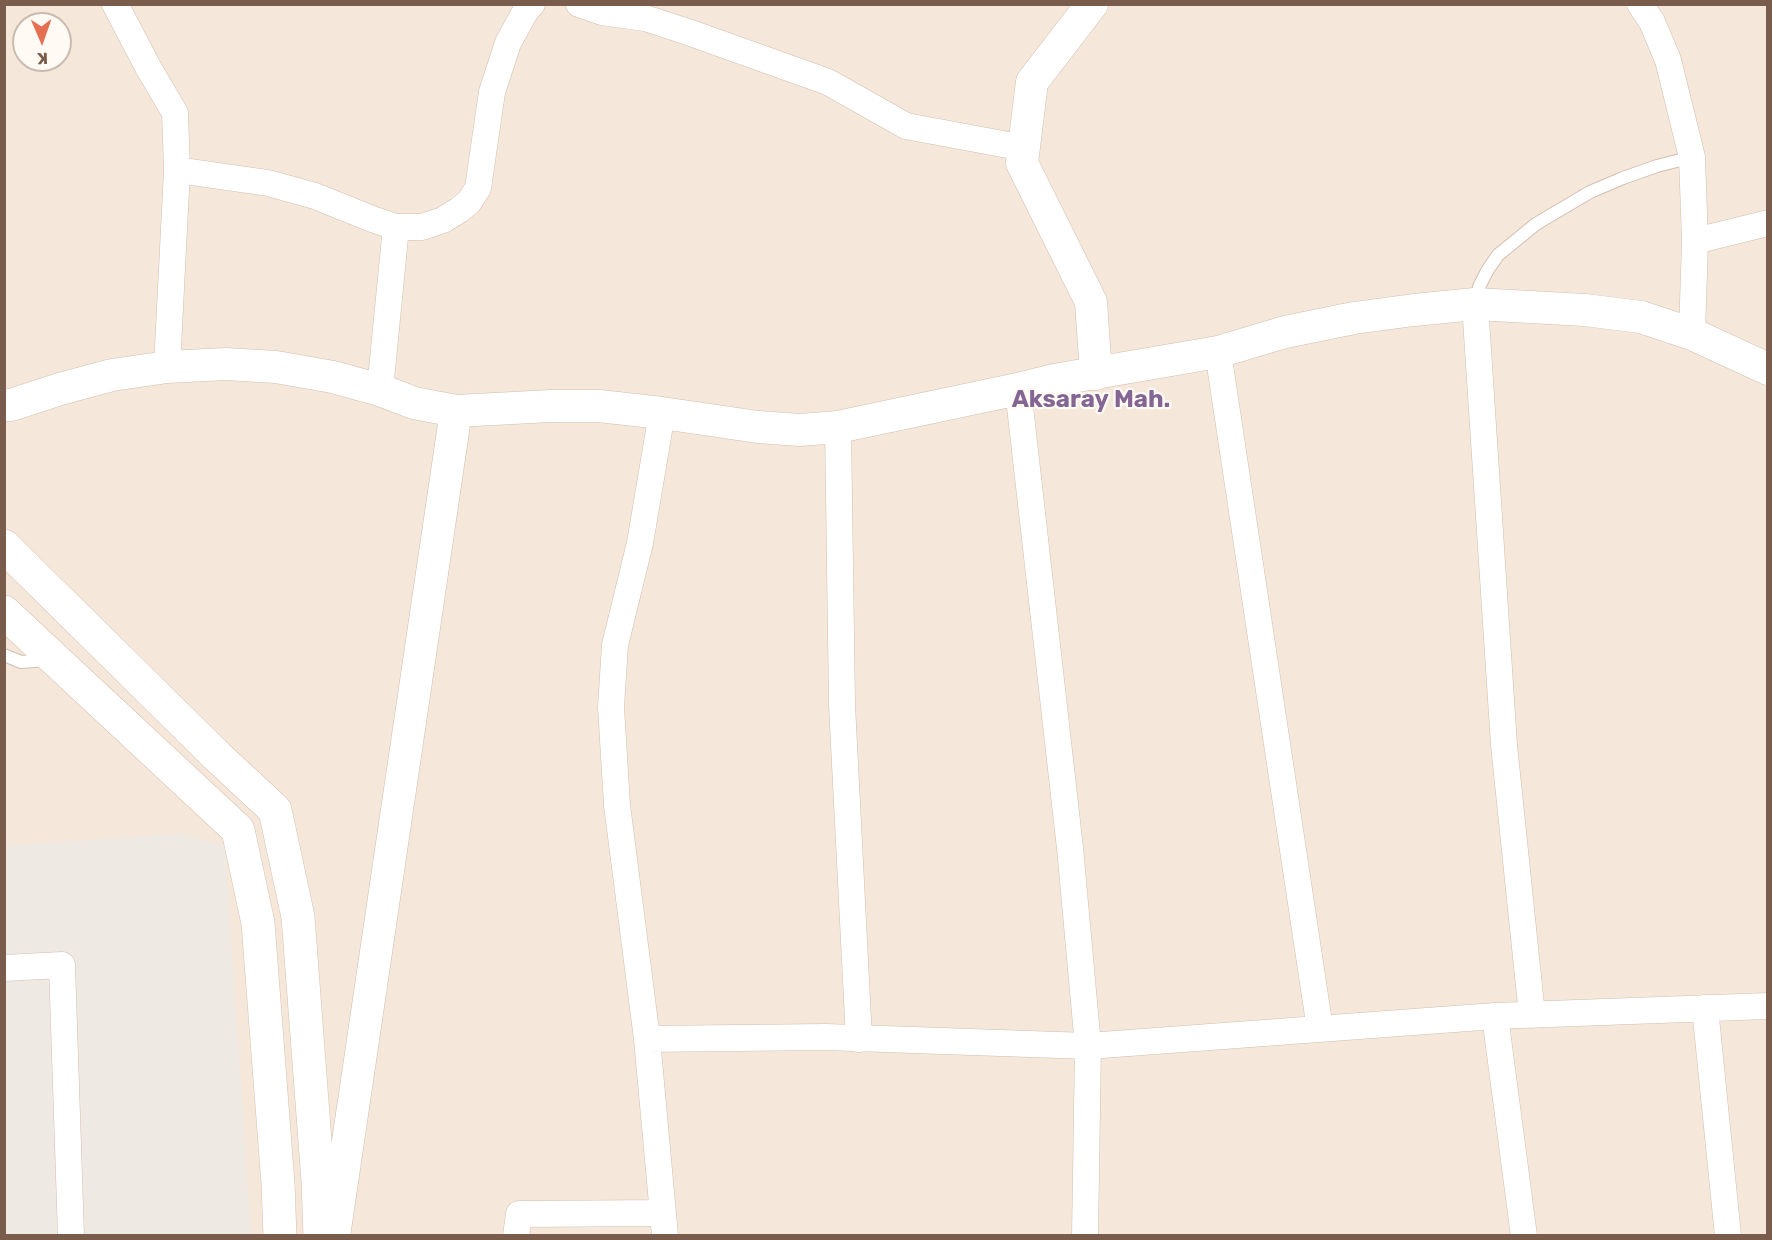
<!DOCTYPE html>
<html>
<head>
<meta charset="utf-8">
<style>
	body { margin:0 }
	#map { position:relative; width:1772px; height:1240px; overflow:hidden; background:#fdf6ec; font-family:Rubik,sans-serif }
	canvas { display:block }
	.frame { position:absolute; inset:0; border:6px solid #7a5c4d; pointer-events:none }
	.north { position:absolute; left:12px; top:12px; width:60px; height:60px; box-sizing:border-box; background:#fffaf3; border:2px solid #cabbb1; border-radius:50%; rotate:178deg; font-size:16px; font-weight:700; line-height:24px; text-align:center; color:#7a5c4d }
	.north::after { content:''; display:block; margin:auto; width:21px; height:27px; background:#e76f51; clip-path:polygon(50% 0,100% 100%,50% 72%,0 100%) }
</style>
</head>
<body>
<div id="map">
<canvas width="1772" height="1240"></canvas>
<div class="frame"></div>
<div class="north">K</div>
</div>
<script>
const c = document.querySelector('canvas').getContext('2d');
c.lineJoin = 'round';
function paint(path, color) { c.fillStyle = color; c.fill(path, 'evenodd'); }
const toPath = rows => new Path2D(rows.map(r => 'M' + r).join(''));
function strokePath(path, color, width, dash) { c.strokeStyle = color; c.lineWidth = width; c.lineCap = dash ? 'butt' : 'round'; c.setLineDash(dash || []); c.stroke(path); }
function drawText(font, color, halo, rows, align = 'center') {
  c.font = font + ' Rubik,sans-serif'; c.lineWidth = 4.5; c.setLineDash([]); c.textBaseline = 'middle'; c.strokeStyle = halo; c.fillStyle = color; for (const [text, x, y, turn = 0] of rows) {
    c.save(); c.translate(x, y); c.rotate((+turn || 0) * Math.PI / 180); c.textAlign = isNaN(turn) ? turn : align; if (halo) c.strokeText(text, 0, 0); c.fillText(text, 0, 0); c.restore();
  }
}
paint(toPath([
	[5,5,1767,5,1767,1235,5,1235],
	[24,24,60,24,60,60,24,60]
]), '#f5e8da');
paint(toPath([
	[180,833,225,846,251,1235,5,1236,5,846]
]), '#efe9e4');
const service = toPath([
	[1475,304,1479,287,1487,271,1498,255,1536,224,1590,192,1623,178,1657,166,1692,157],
	[4,655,21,662,47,660]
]);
const minor = toPath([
	[115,4,148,67,175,113,177,170,167,367],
	[579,4,602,12,645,18,688,32,828,82,906,126,1024,148],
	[1640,4,1652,22,1668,60,1692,157,1695,241],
	[177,170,268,183,315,196,372,219,396,227,422,227,443,220,459,210,469,202,478,188,492,92,508,43,525,12,532,4],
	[1475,304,1504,745,1532,1015],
	[1692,334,1695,241,1768,223],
	[1218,352,1320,1029],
	[1018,389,1070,848,1088,1046,1085,1236],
	[380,390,396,227],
	[662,413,640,543,615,645,611,707,617,805,647,1039,665,1236],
	[838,427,842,705,859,1039],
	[4,968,62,965,71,1236],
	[1705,1008,1728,1236],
	[1495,1016,1524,1236],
	[647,1039,825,1037,1088,1046,1495,1016,1768,1006],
	[516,1236,519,1214,663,1213]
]);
const tertiary = toPath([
	[1092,4,1032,82,1022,163,1091,302,1096,374],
	[4,405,11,405,60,389,112,375,167,367,226,364,276,367,333,377,380,390,414,403,456,411,551,406,599,406,662,413,758,427,800,430,838,427,1018,389,1054,380,1218,352,1285,332,1354,318,1414,310,1475,304,1585,310,1641,317,1692,334,1768,369],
	[334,1236,456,411]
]);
const secondary = toPath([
	[4,546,218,757,275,810,298,917,318,1181,320,1236],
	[4,612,238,830,258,923,278,1184,280,1236]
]);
strokePath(service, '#d1beb0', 14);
strokePath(minor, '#d1beb0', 27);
strokePath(tertiary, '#d1beb0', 33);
strokePath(secondary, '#d6c0b0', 34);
strokePath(service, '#fff', 12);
strokePath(minor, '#fff', 26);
strokePath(tertiary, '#fff', 32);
strokePath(secondary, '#fff', 33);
drawText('bold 24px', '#846695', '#fffaf3', [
	["Aksaray Mah.",1091,400]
]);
</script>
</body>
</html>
